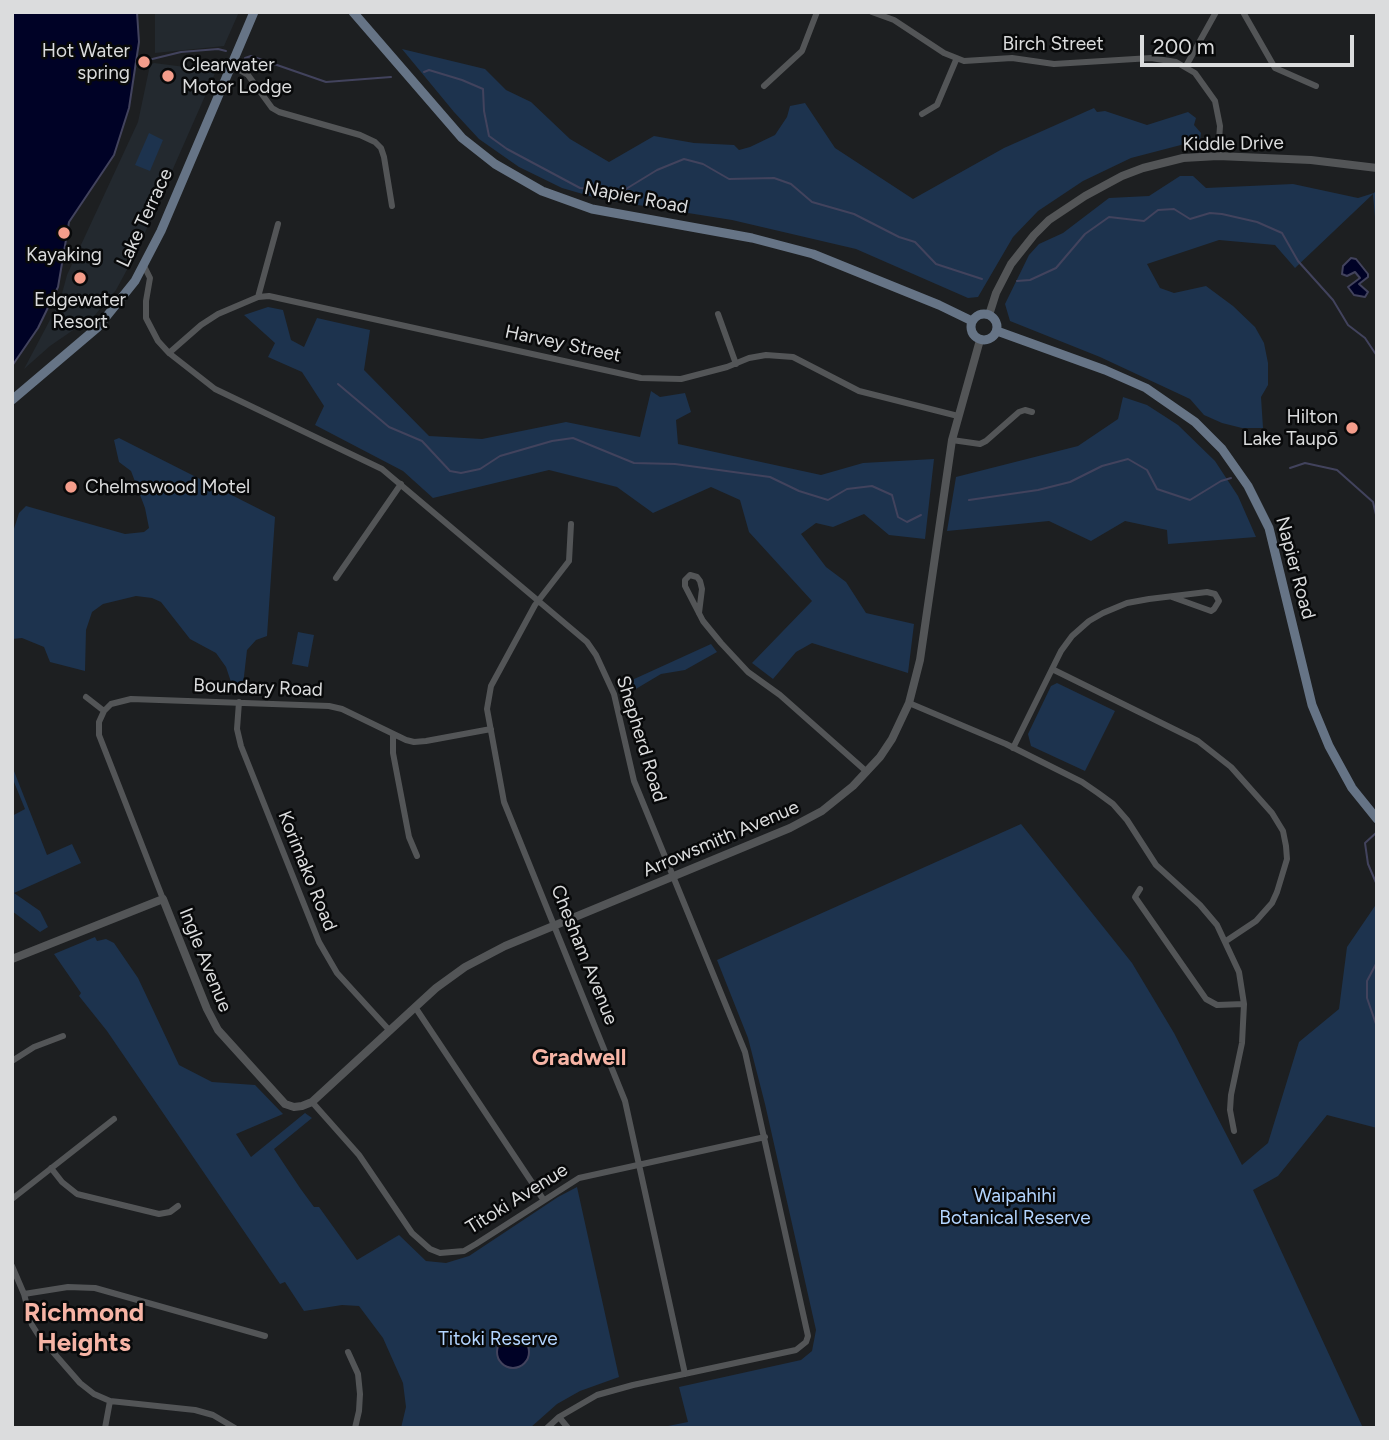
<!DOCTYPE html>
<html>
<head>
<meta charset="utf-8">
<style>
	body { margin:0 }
	#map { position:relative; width:1389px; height:1440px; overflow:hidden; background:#1d1f21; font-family:Figtree,sans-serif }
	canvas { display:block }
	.frame { position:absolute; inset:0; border:14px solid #dbdcdd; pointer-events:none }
	.scale { position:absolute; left:1140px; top:35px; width:214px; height:32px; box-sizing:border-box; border:4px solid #dbdcdd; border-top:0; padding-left:9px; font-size:21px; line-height:24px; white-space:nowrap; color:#dbdcdd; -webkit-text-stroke:5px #08090a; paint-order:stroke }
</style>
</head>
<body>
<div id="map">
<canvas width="1389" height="1440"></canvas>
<div class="frame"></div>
<div class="scale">200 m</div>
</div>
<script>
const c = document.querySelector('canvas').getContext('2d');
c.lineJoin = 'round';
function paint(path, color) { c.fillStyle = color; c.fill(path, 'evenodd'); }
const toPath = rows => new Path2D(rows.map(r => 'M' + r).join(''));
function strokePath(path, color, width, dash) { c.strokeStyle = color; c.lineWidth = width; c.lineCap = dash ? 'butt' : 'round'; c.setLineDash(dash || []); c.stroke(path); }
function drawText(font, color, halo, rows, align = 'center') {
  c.font = font + ' Figtree,sans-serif'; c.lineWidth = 5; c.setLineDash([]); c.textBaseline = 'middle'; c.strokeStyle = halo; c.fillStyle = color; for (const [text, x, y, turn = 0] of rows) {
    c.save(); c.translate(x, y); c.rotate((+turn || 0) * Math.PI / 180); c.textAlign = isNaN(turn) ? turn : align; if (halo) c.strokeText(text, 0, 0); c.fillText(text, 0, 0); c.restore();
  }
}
paint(toPath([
	[155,12,239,12,224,46,155,53],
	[154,63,216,71,136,253,116,290,95,315,50,346,24,369,60,301,67,275,138,122,150,65]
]), '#23292f');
paint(toPath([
	[402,49,485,69,506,90,531,102,570,139,609,162,654,136,694,143,734,145,739,150,750,147,775,135,787,117,790,106,805,103,835,148,913,199,1004,148,1094,108,1097,112,1105,111,1147,125,1188,112,1196,118,1194,125,1201,133,1200,140,1131,158,1083,181,1038,211,1013,237,978,297,968,298,856,249,732,220,600,199,562,188,519,167,479,139,454,112],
	[149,133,163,140,150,171,135,165],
	[1180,176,1193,176,1206,188,1293,184,1358,198,1374,193,1377,189,1377,241,1373,194,1295,268,1275,245,1219,240,1147,264,1160,288,1174,293,1206,286,1233,306,1255,327,1264,343,1268,363,1268,385,1261,397,1263,428,1242,428,1222,423,1204,415,1190,399,1100,357,1010,321,1005,304,1029,255,1039,244,1063,233,1109,198,1149,196],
	[268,307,283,310,291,340,304,347,317,318,370,330,364,370,429,436,482,439,566,422,640,437,651,391,660,397,685,393,691,412,676,420,678,444,821,475,863,463,934,459,925,539,889,535,864,514,833,527,816,523,801,534,826,567,846,582,866,613,914,624,908,673,812,643,796,652,773,679,752,663,812,601,749,532,740,500,711,487,653,513,617,487,549,470,433,498,403,471,315,425,324,406,302,372,268,357,275,343,244,315],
	[1123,397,1147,405,1178,425,1215,461,1238,496,1256,537,1168,544,1167,530,1125,521,1091,541,1049,521,947,531,956,477,1078,446,1118,419],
	[119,438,275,517,267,636,256,640,247,650,243,685,239,687,231,682,226,667,216,653,190,639,161,602,152,598,136,596,103,604,92,612,86,630,85,671,50,662,44,647,22,638,12,639,12,535,19,513,26,506,125,534,144,532,149,528,145,508,131,471,119,462,114,440],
	[298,632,314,635,308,667,292,664],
	[711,644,717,652,685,670,661,674,624,696,621,685],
	[1057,683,1115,711,1085,771,1031,746,1028,734,1051,686],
	[12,766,47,855,72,844,81,863,14,893,40,911,48,927,40,932,12,911,12,816,25,809,12,777],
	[1021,824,1132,963,1174,1033,1242,1165,1268,1143,1299,1042,1339,1009,1347,947,1377,903,1377,1128,1327,1115,1278,1176,1253,1190,1363,1428,658,1428,688,1422,679,1387,801,1360,812,1351,816,1330,765,1104,748,1038,717,960],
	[95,937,97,941,106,939,114,943,138,978,179,1065,212,1082,255,1085,283,1114,236,1134,251,1157,305,1113,312,1118,274,1149,300,1188,314,1207,319,1207,357,1260,399,1235,426,1261,446,1263,469,1256,558,1197,577,1187,619,1377,580,1391,557,1404,530,1428,401,1428,406,1407,403,1383,383,1338,359,1306,342,1305,304,1311,285,1282,280,1284,107,1031,79,996,81,993,54,954]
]), '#1d334e');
const water = toPath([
	[12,12,137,12,139,42,129,108,114,155,69,222,58,287,38,328,12,366,12,12],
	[1351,258,1356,259,1368,274,1368,277,1359,284,1368,292,1365,297,1354,295,1348,287,1360,278,1355,272,1347,276,1342,274,1343,266,1351,258],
	'497 1352a16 16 0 1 1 32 0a16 16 0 1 1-32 0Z'
]);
paint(water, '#000226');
strokePath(water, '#42435d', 2);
strokePath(toPath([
	[245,58,251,56,326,82,391,77],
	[136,63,181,52,218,49,226,51],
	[424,72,429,70,462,80,483,89,484,111,489,136,507,149,580,188,621,192,657,170,684,159,703,164,729,179,774,178,791,184,812,202,854,214,899,237,915,242,936,264,982,279],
	[1017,281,1030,280,1056,268,1085,234,1109,217,1144,221,1158,210,1174,209,1190,219,1210,213,1222,214,1257,222,1282,233,1298,261,1333,300,1348,325,1365,338,1377,356],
	[338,384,389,427,422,441,450,471,461,473,480,469,500,456,552,441,573,438,634,463,675,464,770,477,799,491,828,500,847,489,872,486,892,495,898,517,907,522,921,515],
	[1290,468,1305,463,1337,470,1373,502,1377,519],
	[969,500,1038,490,1070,482,1102,466,1128,459,1147,470,1157,489,1190,500,1221,481,1231,478],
	[1377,832,1365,843,1368,864,1377,885],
	[1377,962,1367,981,1367,998,1377,1027]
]), '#42435d', 2);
strokePath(toPath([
	[872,12,894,20,944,53,964,61,1012,58,1054,64,1151,58,1176,62,1195,73,1215,101,1220,126,1218,156],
	[1243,12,1275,68,1316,86],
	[231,65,248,75,272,108,279,112,360,135,375,142,381,148,384,157,392,206],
	[1186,66,1216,12],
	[764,86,802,51,817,12],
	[922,114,937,105,956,60],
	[144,266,150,278,146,301,146,318,158,341,169,353,215,389,382,469,587,642,596,655,614,694,634,781,745,1052,808,1336,806,1342,796,1350,633,1385,597,1395,559,1417,547,1428],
	[258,297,278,224],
	[718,314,736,364],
	[169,353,201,325,218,314,258,297,269,296,641,378,681,379,727,367,749,358,766,355,793,357,859,391,958,416],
	[952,440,980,444,986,441,1019,412,1025,410,1032,412],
	[571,524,569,561,535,605,491,686,487,709,504,802,625,1101,685,1374],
	[336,578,401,484],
	[699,613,702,589,700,581,697,577,690,575,685,580,685,586,703,621,721,643,748,672,780,695,867,772],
	[1052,669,1198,741,1231,767,1272,813,1283,831,1286,846,1287,859,1277,892,1272,903,1256,921,1226,941],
	[86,697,104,711],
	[239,702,237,729,241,746,319,942,337,973,390,1031],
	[909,703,1006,744,1082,782,1098,793,1113,804,1127,820,1156,865,1200,905,1217,925,1239,972,1244,1004,1242,1043,1231,1095,1230,1110,1234,1131],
	[393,734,393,753,409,837,417,856],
	[1013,748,1061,651,1072,636,1089,621,1103,613,1127,603,1149,599,1207,592,1215,594,1219,601,1214,609,1211,611,1172,597],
	[1140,889,1135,897,1206,999,1217,1005,1244,1004],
	[163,899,99,735,99,722,104,711,111,704,131,699,329,706,342,709,406,740,414,742,426,741,491,729],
	[415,1007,543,1199],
	[12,1061,34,1047,63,1036],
	[312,1102,359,1155,412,1233,430,1249,440,1253,464,1251,476,1244,579,1178,765,1137],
	[51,1168,62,1182,77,1194,159,1214,170,1212,178,1206],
	[12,1199,114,1119],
	[12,1266,24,1294,32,1325,39,1336,80,1383,94,1394,110,1401,195,1410,213,1415,235,1428],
	[24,1294,68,1287,95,1288,265,1336],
	[348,1352,358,1374,360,1394,359,1411,355,1428],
	[559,1417,568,1428],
	[105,1428,110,1401]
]), '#535557', 6);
strokePath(toPath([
	[989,315,996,293,1011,264,1034,235,1049,220,1085,196,1122,176,1143,168,1183,158,1218,156,1311,160,1377,168],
	[12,959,163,899,207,1009,218,1030,285,1104,294,1107,302,1106,312,1102,436,988,465,967,505,946,790,828,822,811,853,786,880,757,892,739,909,703,920,660,952,440,980,340]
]), '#535557', 8);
strokePath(toPath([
	[353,12,462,138,495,164,542,191,592,209,752,238,813,254,939,305,972,321],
	'971 327a13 13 0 1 1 26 0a13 13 0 1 1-26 0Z',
	[997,331,1105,370,1146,388,1195,422,1222,449,1248,486,1269,528,1312,705,1329,746,1352,788,1377,819],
	[12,400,98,327,135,281,161,231,254,12]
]), '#667486', 9);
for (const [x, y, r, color] of [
	[144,62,7,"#f49d8b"],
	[168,76,7,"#f49d8b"],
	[64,233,7,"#f49d8b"],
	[80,278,7,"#f49d8b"],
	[1352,428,7,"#f49d8b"],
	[71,487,7,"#f49d8b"]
]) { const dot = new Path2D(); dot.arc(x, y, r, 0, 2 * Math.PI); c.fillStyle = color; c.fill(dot); strokePath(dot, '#08090a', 2.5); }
drawText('19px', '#dbdcdd', '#08090a', [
	["Birch Street",1053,44],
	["Kiddle Drive",1233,144,-1],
	["Napier Road",636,198,11],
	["Lake Terrace",145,218,-65],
	["Harvey Street",563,344,12],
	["Napier Road",1295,568,75],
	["Boundary Road",258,688,2],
	["Shepherd Road",641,739,73],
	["Arrowsmith Avenue",721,839,-23],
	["Korimako Road",307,871,68],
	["Chesham Avenue",584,955,68],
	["Ingle Avenue",205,960,68],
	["Titoki Avenue",517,1199,-32]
]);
drawText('19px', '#dbdcdd', '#08090a', [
	["Hot Water",130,51],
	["spring",130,73],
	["Clearwater",182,65,"left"],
	["Motor Lodge",182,87,"left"],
	["Kayaking",64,255,"center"],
	["Edgewater",80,300,"center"],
	["Resort",80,322,"center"],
	["Hilton",1338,417],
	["Lake Taupō",1338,439],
	["Chelmswood Motel",85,487,"left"]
], 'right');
drawText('19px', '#b3d5ff', '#08090a', [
	["Waipahihi",1015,1196],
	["Botanical Reserve",1015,1218],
	["Titoki Reserve",498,1339]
]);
drawText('bold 23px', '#f6b4a5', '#08090a', [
	["Gradwell",579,1058]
]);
drawText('bold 26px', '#f6b4a5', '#08090a', [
	["Richmond",84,1313],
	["Heights",84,1343]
]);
</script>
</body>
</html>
